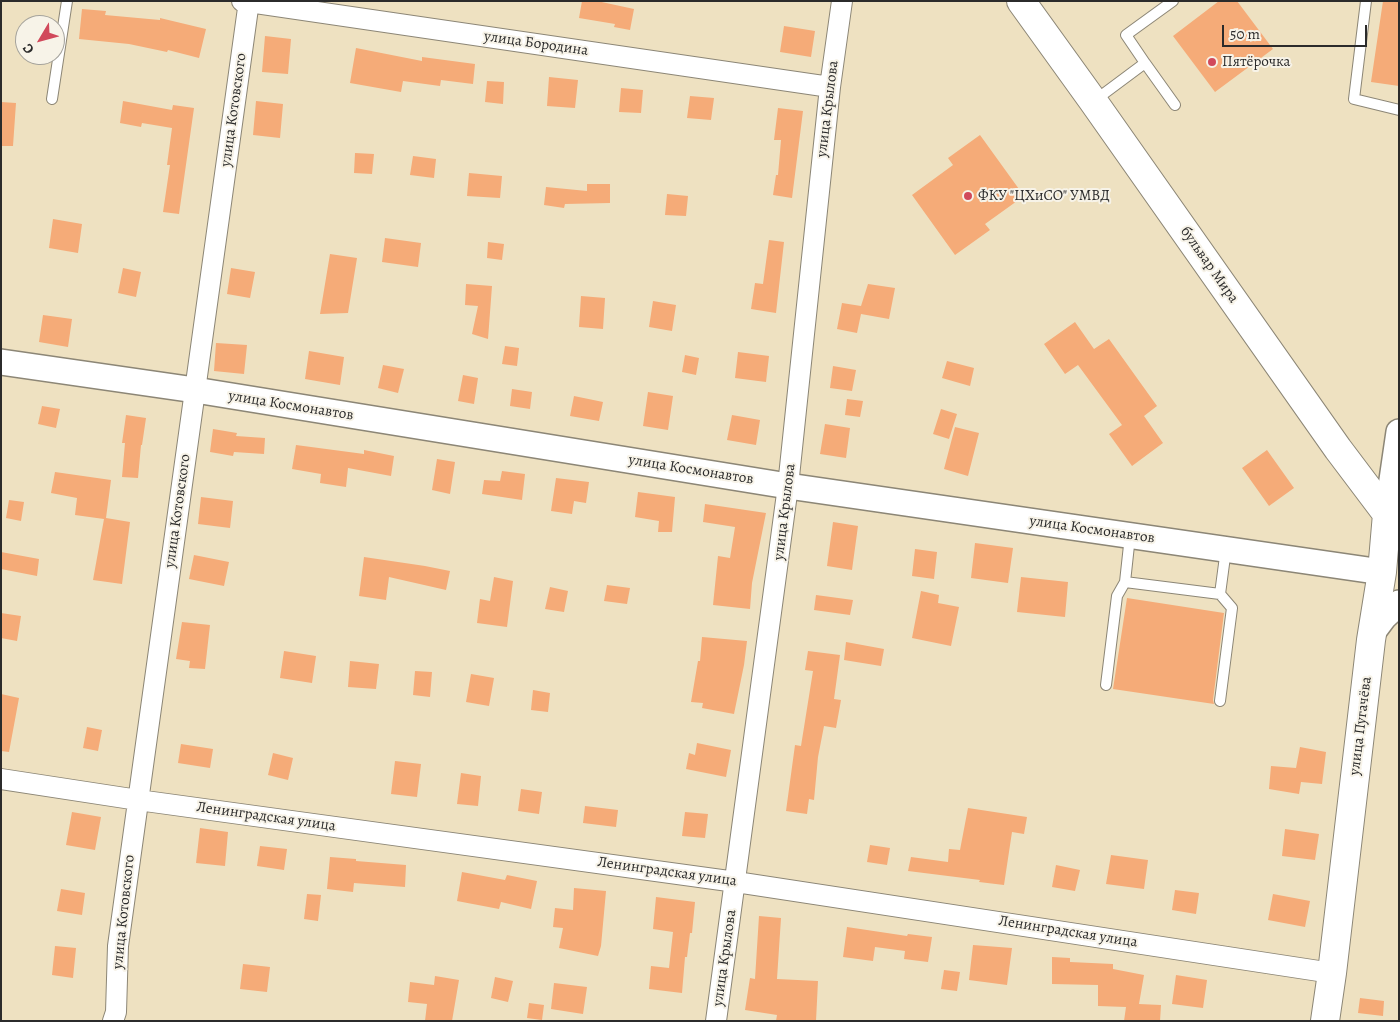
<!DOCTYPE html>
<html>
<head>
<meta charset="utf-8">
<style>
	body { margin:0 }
	#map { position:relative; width:1400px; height:1022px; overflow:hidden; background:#eee1c1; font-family:Alegreya,serif }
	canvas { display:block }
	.frame { position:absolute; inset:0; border:2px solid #2b2b2b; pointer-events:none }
	.north { position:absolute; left:15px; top:15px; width:50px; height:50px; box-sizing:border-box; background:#f7f3e8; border:1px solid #a5a39c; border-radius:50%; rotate:233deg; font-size:14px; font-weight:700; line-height:20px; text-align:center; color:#2b2b2b }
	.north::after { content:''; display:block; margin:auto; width:18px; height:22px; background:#d1495b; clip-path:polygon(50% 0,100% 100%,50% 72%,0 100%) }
	.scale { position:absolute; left:1222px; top:25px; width:145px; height:22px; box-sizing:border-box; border:2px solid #2b2b2b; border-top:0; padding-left:6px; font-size:15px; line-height:18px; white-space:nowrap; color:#2b2b2b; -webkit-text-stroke:4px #f7f3e8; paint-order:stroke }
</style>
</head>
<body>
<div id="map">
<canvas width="1400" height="1022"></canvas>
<div class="frame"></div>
<div class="north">С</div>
<div class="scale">50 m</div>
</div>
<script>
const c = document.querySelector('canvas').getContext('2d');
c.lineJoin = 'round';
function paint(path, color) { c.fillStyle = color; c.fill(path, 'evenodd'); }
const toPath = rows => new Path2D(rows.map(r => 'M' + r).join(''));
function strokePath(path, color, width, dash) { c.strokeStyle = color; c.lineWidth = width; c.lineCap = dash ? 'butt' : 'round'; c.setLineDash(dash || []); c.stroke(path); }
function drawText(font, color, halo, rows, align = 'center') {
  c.font = font + ' Alegreya,serif'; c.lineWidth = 4; c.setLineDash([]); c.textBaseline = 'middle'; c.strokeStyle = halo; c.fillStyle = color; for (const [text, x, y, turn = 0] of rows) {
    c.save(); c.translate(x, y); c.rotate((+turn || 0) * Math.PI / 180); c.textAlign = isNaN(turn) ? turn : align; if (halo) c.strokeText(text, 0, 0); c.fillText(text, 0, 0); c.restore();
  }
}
paint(toPath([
	[582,1,597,1,634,9,630,30,614,27,615,24,579,18],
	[1219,1,1237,1,1273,49,1215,92,1173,36],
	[1383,1,1399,1,1399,86,1371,82],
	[82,9,106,11,105,15,160,20,160,18,206,29,199,58,168,50,167,52,129,44,79,39],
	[784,26,815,31,811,57,780,52],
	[265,36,291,39,288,74,262,72],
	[356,48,422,61,422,57,475,64,473,84,441,80,440,86,403,81,401,92,350,83],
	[549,77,578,80,575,108,547,106],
	[487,81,504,82,503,104,485,102],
	[621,88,643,90,641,113,619,112],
	[690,96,714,98,711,120,687,118],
	[123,101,172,110,173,105,194,108,179,214,163,212,170,165,167,165,172,128,142,123,141,127,120,123],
	[256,101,283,104,280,138,253,135],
	[1,102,16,103,13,146,1,146],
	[778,108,803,111,792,198,773,195,776,175,778,175,781,140,774,140],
	[980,135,1024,196,985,224,990,230,955,255,912,195,953,165,948,158],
	[355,153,374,154,372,174,354,173],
	[413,156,436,159,434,178,410,175],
	[469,173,502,176,500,198,467,196],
	[587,184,610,184,610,203,565,204,564,208,544,205,546,187,587,191],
	[667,194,688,196,686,216,665,215],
	[53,219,82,224,78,253,49,248],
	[385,238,421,243,418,267,382,262],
	[769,240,784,242,776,313,751,309,755,283,763,284],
	[488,242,504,244,502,260,487,258],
	[330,254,357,258,348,313,320,314],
	[123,268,141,272,136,297,118,293],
	[231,268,255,272,250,298,227,294],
	[466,284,492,286,488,339,472,334,478,306,465,305],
	[868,284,895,288,889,319,861,314,857,333,837,329,842,303,861,306],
	[581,296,605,298,603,329,579,327],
	[653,301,676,305,672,331,649,327],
	[43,315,72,319,68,347,39,342],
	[1075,322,1094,349,1109,339,1157,406,1144,416,1163,443,1132,466,1109,434,1122,425,1078,365,1065,374,1044,344],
	[216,343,247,345,244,374,214,371],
	[505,346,519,348,517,366,502,364],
	[309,351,344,357,340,385,305,379],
	[738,352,769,356,766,382,735,378],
	[685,355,699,358,696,375,682,372],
	[947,361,974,368,970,386,942,378],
	[383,365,404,369,398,393,378,388],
	[833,366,856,370,852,391,830,388],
	[463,375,478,378,474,404,458,401],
	[512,389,532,392,530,409,510,406],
	[648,392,673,396,668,430,643,426],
	[574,396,603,402,599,421,570,416],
	[847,399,863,401,860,417,845,415],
	[42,406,60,409,56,428,38,424],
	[941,409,957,414,949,439,933,434],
	[126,415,146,418,142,445,141,445,138,478,122,477,125,443,122,443],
	[732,415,760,420,756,445,727,440],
	[825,424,850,428,846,458,820,454],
	[955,427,979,433,968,476,944,469],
	[213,429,237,433,236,436,265,438,264,454,234,452,233,456,210,452],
	[296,445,364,454,364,450,394,456,391,476,348,468,346,487,320,483,321,474,292,469],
	[1267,450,1294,488,1269,506,1242,468],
	[437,459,455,462,450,494,432,490],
	[502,471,525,474,522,500,482,494,484,480,500,481],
	[55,472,111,480,106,518,130,522,122,584,93,580,104,519,75,515,77,498,51,493],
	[556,478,589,482,586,503,574,501,572,514,551,511],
	[638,492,675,497,672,532,658,532,659,521,635,517],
	[201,497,233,501,230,528,198,524],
	[9,500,24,502,21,521,6,518],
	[705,504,766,513,752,583,750,609,713,605,718,556,730,558,735,527,703,522],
	[833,522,858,526,852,570,827,566],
	[975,543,1013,548,1008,583,971,578],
	[915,549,937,552,934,579,912,576],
	[1,552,39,559,37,576,1,569],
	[194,555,229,562,224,586,189,579],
	[364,557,425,566,450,571,446,590,389,577,386,600,359,596],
	[494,577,513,581,507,627,477,623,480,599,490,601],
	[1021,577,1068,582,1065,617,1017,612],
	[607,585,630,588,627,604,604,601],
	[550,587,568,591,564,612,545,609],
	[921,591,939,595,938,603,959,607,951,646,912,638],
	[816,595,853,600,850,615,814,610],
	[1127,598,1224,613,1213,700,1214,704,1113,689],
	[1,613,21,616,17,641,1,638],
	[182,622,210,625,205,669,189,668,190,661,176,659],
	[702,637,747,641,744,665,734,714,702,708,703,703,691,702,698,661,700,661],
	[846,642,884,649,881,666,844,660],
	[284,651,316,656,312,683,280,678],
	[808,651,840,655,834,699,841,700,836,728,824,726,818,757,814,800,809,799,807,814,786,811,795,745,801,746,813,671,805,670],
	[350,661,379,664,376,689,348,687],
	[415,671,432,672,430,697,413,695],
	[471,674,494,678,489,706,466,702],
	[533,690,550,693,548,712,531,710],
	[1,694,19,698,9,752,1,751],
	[87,727,102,730,98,751,83,748],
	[697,743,731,750,726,777,686,769,689,753,695,755],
	[181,744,213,749,210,768,178,763],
	[1300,747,1326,752,1322,784,1301,782,1299,794,1269,789,1271,766,1296,768],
	[273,753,293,758,288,780,268,775],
	[395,761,421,764,417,797,391,794],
	[461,773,481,776,478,806,457,804],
	[521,789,542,792,539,814,518,811],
	[585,806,618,810,616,827,583,823],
	[968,808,1027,817,1024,834,1012,832,1004,885,979,882,980,880,908,871,911,857,948,862,949,849,960,850],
	[72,812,101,817,95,850,66,845],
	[685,812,708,814,705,838,682,836],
	[200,828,228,832,225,866,196,863],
	[1285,829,1319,834,1315,860,1282,856],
	[870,845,890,848,887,865,867,862],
	[260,846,287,849,284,870,257,866],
	[1111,855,1148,860,1144,889,1106,884],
	[330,857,356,859,356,861,406,865,405,887,354,883,353,892,327,889],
	[1056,865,1080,870,1075,891,1052,887],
	[462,872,505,880,507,875,537,881,531,909,501,902,499,909,457,901],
	[574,888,606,891,601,946,598,956,559,948,563,928,553,927,555,908,573,910],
	[61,889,85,893,82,915,57,911],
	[1175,890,1199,893,1196,914,1172,910],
	[307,894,321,895,318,921,304,919],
	[1273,894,1310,901,1305,927,1268,920],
	[656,897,695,902,692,933,690,933,687,957,685,957,682,993,649,989,651,966,669,968,673,932,653,929],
	[759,916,781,918,777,979,818,981,816,1021,776,1021,777,1015,745,1010,750,978,755,979],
	[847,927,907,936,908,934,932,937,928,962,904,959,905,951,875,947,873,961,843,957],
	[973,945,1012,948,1007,985,969,980],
	[55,946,76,948,73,978,52,975],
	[1052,957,1070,958,1070,962,1113,964,1113,969,1144,975,1139,1004,1161,1005,1160,1021,1124,1021,1126,1007,1098,1006,1098,985,1052,984],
	[243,964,270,967,267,992,240,989],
	[944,970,960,972,957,991,941,989],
	[1176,975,1207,980,1203,1008,1172,1004],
	[435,976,459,980,452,1021,425,1021,427,1004,408,1002,410,982,434,985],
	[495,977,513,981,508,1002,491,998],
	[554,983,587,987,583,1014,551,1009],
	[1360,998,1384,1001,1383,1016,1358,1013],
	[529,1003,544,1005,542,1020,527,1018]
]), '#f5ab78');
const service = toPath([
	[1366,1,1354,99,1399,110],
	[1145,63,1126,35,1173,1],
	[52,99,67,1],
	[1094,101,1145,63,1175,105],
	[1130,536,1125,582,1220,594,1226,549],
	[1106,685,1117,596,1125,582],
	[1220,701,1232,608,1220,594]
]);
const minor = toPath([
	[242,1,830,87],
	[1,779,138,800,736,882,1332,973],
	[113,1021,116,1012,118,946,249,1],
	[716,1021,788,486,830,87,842,1]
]);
const tertiary = toPath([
	[1,362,195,390,788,486,1382,572],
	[1396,525,1387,514,1399,432],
	[1372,633,1384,617,1399,603]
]);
const secondary = toPath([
	[1021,1,1093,101,1338,449,1387,514,1382,572,1371,640,1332,973,1325,1021]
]);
strokePath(service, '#8c8676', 12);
strokePath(minor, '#8c8676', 22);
strokePath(tertiary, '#8c8676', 28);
strokePath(secondary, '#8c8676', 30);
strokePath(service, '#fff', 10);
strokePath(minor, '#fff', 20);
strokePath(tertiary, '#fff', 25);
strokePath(secondary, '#fff', 28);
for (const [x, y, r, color] of [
	[1212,62,5,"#d1495b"],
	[968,196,5,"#d1495b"]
]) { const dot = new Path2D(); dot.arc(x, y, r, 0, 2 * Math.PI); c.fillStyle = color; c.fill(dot); strokePath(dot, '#f7f3e8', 2); }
drawText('15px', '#2b2b2b', '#f7f3e8', [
	["улица Бородина",536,44,8],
	["улица Крылова",828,109,-83],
	["улица Котовского",234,110,-82],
	["бульвар Мира",1209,265,55],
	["улица Космонавтов",291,406,9],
	["улица Космонавтов",691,470,9],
	["улица Котовского",178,511,-82],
	["улица Крылова",785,512,-83],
	["улица Космонавтов",1092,530,8],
	["улица Пугачёва",1361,726,-83],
	["Ленинградская улица",266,817,8],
	["Ленинградская улица",667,872,8],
	["улица Котовского",124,912,-84],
	["Ленинградская улица",1068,932,9],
	["улица Крылова",725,958,-82]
]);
drawText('15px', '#2b2b2b', '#f7f3e8', [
	["Пятёрочка",1222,62],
	["ФКУ \"ЦХиСО\" УМВД",978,196]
], 'left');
</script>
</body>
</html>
